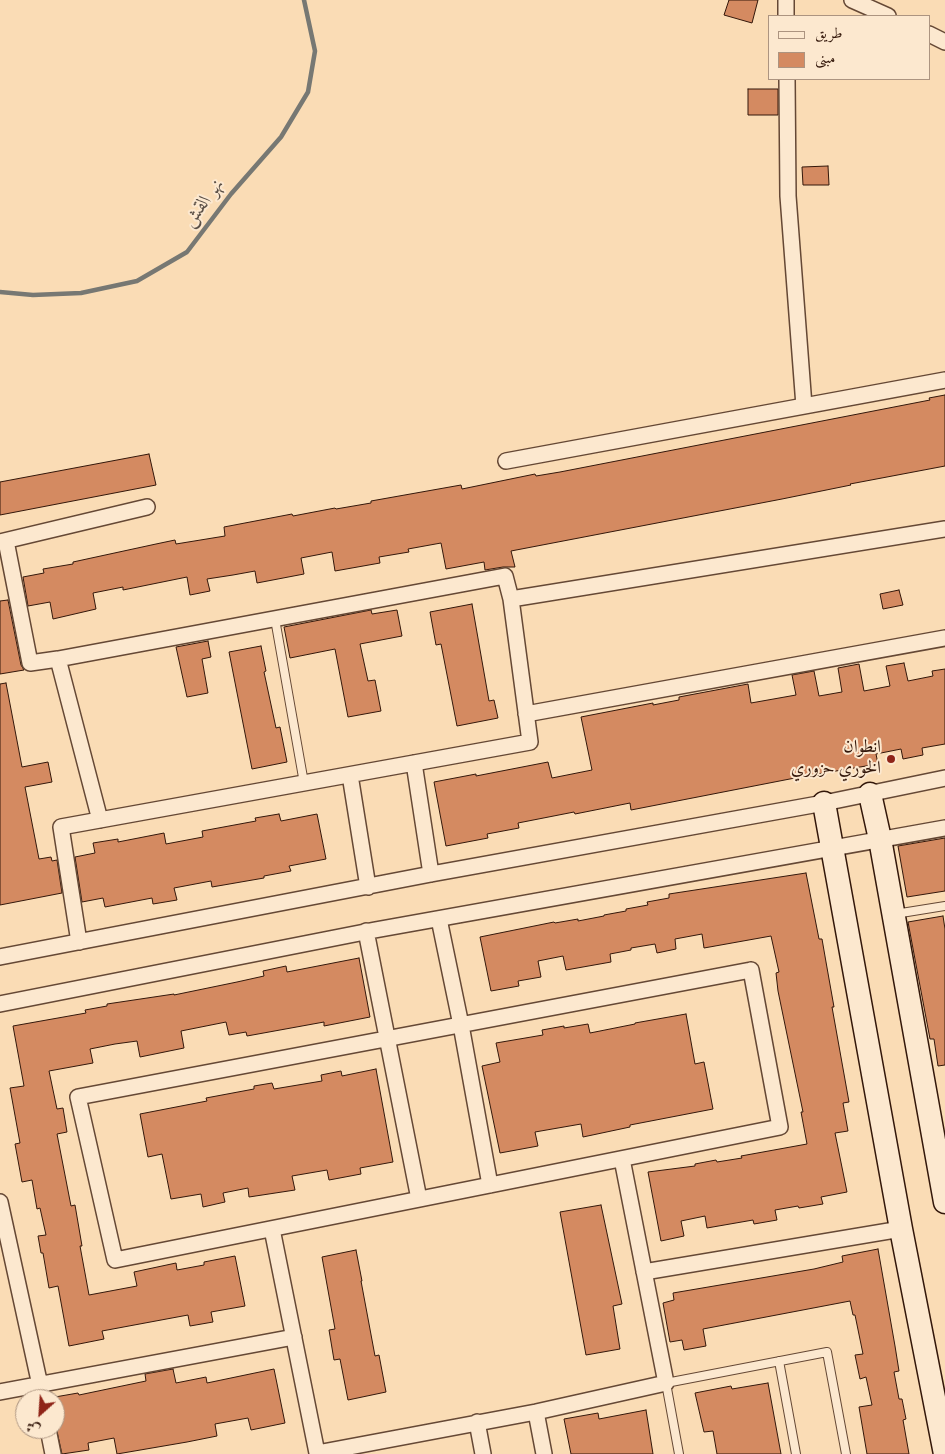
<!DOCTYPE html>
<html>
<head>
<meta charset="utf-8">
<style>
	body { margin:0 }
	#map { position:relative; width:945px; height:1454px; overflow:hidden; background:#fadcb5; font-family:"Sorts Mill Goudy",Amiri,serif }
	canvas { display:block }
	.legend { position:absolute; left:768px; top:15px; width:162px; height:65px; box-sizing:border-box; background:#fce8cf; border:1px solid #ac9480; margin:0; padding:6px 9px; list-style:none; font-size:15px; color:#33170a }
	.legend li { display:flex; align-items:center; gap:10px; height:25px }
	.legend b { width:25px; border:1px solid #ac9480 }
	.north { position:absolute; left:15px; top:1389px; width:50px; height:50px; box-sizing:border-box; background:#fce8cf; border:1px solid #ac9480; border-radius:50%; rotate:206deg; font-size:14px; font-weight:700; line-height:20px; text-align:center; color:#33170a }
	.north::after { content:''; display:block; margin:auto; width:18px; height:22px; background:#8f2418; clip-path:polygon(50% 0,100% 100%,50% 72%,0 100%) }
</style>
</head>
<body>
<div id="map">
<canvas width="945" height="1454"></canvas>
<ul class="legend">
<li><b style="height:6px;background:#fce8cf"></b>طريق</li>
<li><b style="height:14px;background:#d48a61"></b>مبنى</li>
</ul>
<div class="north">ش</div>
</div>
<script>
const c = document.querySelector('canvas').getContext('2d');
c.lineJoin = 'round';
const toPath = rows => new Path2D(rows.map(r => 'M' + r).join(''));
function strokePath(path, color, width, dash) { c.strokeStyle = color; c.lineWidth = width; c.lineCap = dash ? 'butt' : 'round'; c.setLineDash(dash || []); c.stroke(path); }
function paint(path, color) { c.fillStyle = color; c.fill(path, 'evenodd'); }
function drawText(font, color, halo, rows, align = 'center') {
  c.font = font + ' "Sorts Mill Goudy",Amiri,serif'; c.lineWidth = 4; c.setLineDash([]); c.textBaseline = 'middle'; c.strokeStyle = halo; c.fillStyle = color; for (const [text, x, y, turn = 0] of rows) {
    c.save(); c.translate(x, y); c.rotate((+turn || 0) * Math.PI / 180); c.textAlign = isNaN(turn) ? turn : align; if (halo) c.strokeText(text, 0, 0); c.fillText(text, 0, 0); c.restore();
  }
}
strokePath(toPath([
	[0,292,33,295,81,293,137,281,187,252,231,194,281,137,308,92,315,51,304,0]
]), '#777873', 4.5);
const building = toPath([
	[729,0,758,0,752,23,724,15,729,0],
	[748,89,778,89,778,115,748,115,748,89],
	[828,166,829,185,803,185,802,167,828,166],
	[945,395,945,466,850,484,851,485,782,499,511,551,515,567,503,567,485,570,484,562,446,569,441,543,408,549,409,552,379,557,380,563,335,571,332,552,301,558,304,574,257,583,255,571,233,575,207,579,210,591,190,595,187,577,123,590,123,587,93,593,96,609,53,619,50,602,28,606,23,577,44,573,43,569,73,564,73,562,156,544,175,540,176,544,225,536,224,527,292,514,293,516,335,508,336,509,371,503,371,501,461,485,462,489,535,474,536,476,560,472,930,400,929,398,945,395],
	[149,454,156,485,0,515,0,482,149,454],
	[899,590,903,605,883,609,880,594,899,590],
	[8,600,21,665,24,670,0,674,0,601,8,600],
	[472,604,489,701,494,700,498,718,457,726,441,644,436,645,430,612,472,604],
	[371,610,372,614,397,610,402,636,360,644,368,681,375,680,381,711,348,717,335,649,290,658,284,627,371,610],
	[208,641,211,657,202,659,208,693,187,697,176,647,208,641],
	[261,646,266,671,264,672,276,728,280,727,287,762,252,769,229,652,261,646],
	[904,663,908,681,933,676,932,671,945,669,945,744,922,748,923,755,903,759,901,749,876,754,878,764,800,777,631,810,630,803,575,814,574,812,518,823,519,828,487,834,488,838,446,846,434,782,476,774,476,776,548,762,552,778,592,770,581,717,653,703,653,705,679,700,679,697,748,684,751,703,796,695,792,675,814,671,819,696,842,692,838,668,859,664,864,691,890,686,886,666,904,663],
	[6,683,22,767,48,762,52,782,25,787,39,859,51,857,52,861,57,860,62,893,0,905,0,684,6,683],
	[279,814,281,821,317,814,326,859,289,866,291,871,264,876,264,878,212,887,211,881,174,888,177,900,153,904,152,898,105,907,103,898,82,902,75,857,95,853,93,843,118,839,118,842,164,833,166,844,203,837,202,831,256,821,255,818,279,814],
	[945,838,945,891,907,897,898,846,945,838],
	[806,873,819,939,822,939,826,962,834,1007,832,1007,849,1102,843,1103,848,1131,835,1133,847,1192,821,1197,823,1204,799,1208,798,1206,775,1210,777,1220,754,1224,753,1220,707,1228,705,1216,681,1221,684,1236,661,1241,648,1172,695,1166,695,1164,716,1160,717,1162,742,1158,741,1156,807,1144,801,1112,803,1112,778,991,776,973,779,972,771,936,704,948,702,934,675,939,676,949,657,953,655,944,631,948,631,950,610,954,611,962,566,970,563,956,538,961,541,977,518,981,519,986,491,991,480,937,554,922,555,923,578,919,578,921,604,916,604,915,626,911,626,909,648,905,647,902,669,898,669,894,806,873],
	[943,916,945,929,945,1065,938,1066,934,1039,930,1039,908,922,943,916],
	[359,958,370,1017,324,1026,324,1022,247,1036,246,1032,229,1035,226,1022,181,1031,184,1048,140,1057,137,1041,115,1044,90,1049,93,1063,49,1071,57,1109,63,1108,67,1132,57,1134,71,1206,75,1205,82,1246,80,1246,89,1295,137,1286,134,1272,176,1263,177,1270,204,1265,204,1262,235,1256,245,1306,211,1312,213,1322,190,1326,188,1315,102,1331,104,1339,69,1346,58,1286,49,1288,43,1253,41,1253,38,1236,46,1235,40,1208,37,1209,32,1180,22,1182,15,1144,20,1143,10,1088,24,1086,13,1026,86,1013,85,1010,107,1006,107,1004,174,994,174,995,237,982,264,976,263,971,286,966,287,972,359,958],
	[686,1014,695,1064,704,1062,713,1109,630,1125,630,1127,583,1137,581,1124,535,1132,538,1146,500,1153,482,1066,500,1062,496,1043,543,1035,542,1030,564,1026,564,1028,588,1024,590,1033,635,1024,635,1023,686,1014],
	[376,1069,393,1162,360,1168,361,1174,329,1180,327,1170,292,1176,295,1190,249,1197,248,1188,223,1193,225,1202,203,1207,201,1194,171,1199,162,1154,148,1157,140,1114,207,1101,206,1098,254,1089,254,1086,272,1083,274,1089,322,1081,321,1075,341,1071,342,1076,376,1069],
	[601,1205,622,1304,613,1306,620,1349,586,1355,560,1212,601,1205],
	[878,1249,895,1346,899,1371,894,1372,899,1399,902,1399,906,1419,903,1420,909,1454,867,1454,859,1407,872,1405,866,1377,860,1379,855,1355,863,1354,855,1315,853,1315,850,1301,703,1329,706,1346,684,1350,682,1340,670,1342,663,1303,674,1300,673,1293,814,1269,843,1262,842,1256,878,1249],
	[356,1250,362,1281,361,1281,375,1356,379,1355,386,1392,348,1400,340,1359,334,1360,329,1330,335,1329,322,1257,356,1250],
	[173,1369,176,1383,206,1377,207,1383,274,1369,285,1423,251,1430,248,1418,215,1424,217,1436,187,1442,117,1454,114,1438,88,1443,89,1450,62,1454,55,1423,55,1397,78,1393,79,1395,146,1381,145,1374,173,1369],
	[768,1383,781,1454,717,1454,713,1431,704,1432,695,1393,731,1386,732,1389,768,1383],
	[646,1410,653,1454,571,1454,564,1419,598,1413,599,1419,646,1410]
]);
paint(building, '#d48a61');
strokePath(building, '#33170a', 1);
const lane = toPath([
	[275,619,304,783],
	[895,914,945,906],
	[779,1361,796,1454],
	[679,1454,666,1383,827,1352,846,1454]
]);
const street = toPath([
	[786,0,786,16],
	[852,0,888,16],
	[929,34,945,42],
	[787,79,788,196,804,406],
	[506,461,945,380],
	[6,541,30,663,58,659,505,576,511,599,530,742,61,827,79,942],
	[0,542,147,507],
	[511,599,945,529],
	[58,659,100,820],
	[526,714,945,638],
	[414,763,431,874],
	[350,775,368,887],
	[439,919,461,1025,490,1185],
	[366,931,419,1199],
	[0,957,431,874,824,803,945,778],
	[751,970,780,1127,115,1260,78,1097,751,970],
	[0,1004,375,930,945,828],
	[0,1202,43,1399],
	[272,1229,317,1453,536,1412,666,1383,622,1159],
	[644,1272,901,1229],
	[0,1392,294,1337],
	[536,1412,544,1454],
	[477,1422,483,1454],
	[48,1429,53,1454]
]);
const secondary = toPath([
	[870,794,880,839,945,1202],
	[824,803,901,1229,945,1454]
]);
strokePath(lane, '#654835', 10);
strokePath(street, '#654835', 18);
strokePath(secondary, '#33170a', 25);
strokePath(lane, '#fce8cf', 8);
strokePath(street, '#fce8cf', 15);
strokePath(secondary, '#fce8cf', 22);
for (const [x, y, r, color] of [
	[891,759,5,"#8f2418"]
]) { const dot = new Path2D(); dot.arc(x, y, r, 0, 2 * Math.PI); c.fillStyle = color; c.fill(dot); strokePath(dot, '#fce8cf', 2); }
drawText('18px', '#33170a', '#fce8cf', [
	["انطوان",881,749],
	["الخوري حزوري",881,770]
], 'right');
drawText('italic 19px', '#5b5047', '#fce8cf', [
	["نهر القش",205,204,-53]
]);
</script>
</body>
</html>
